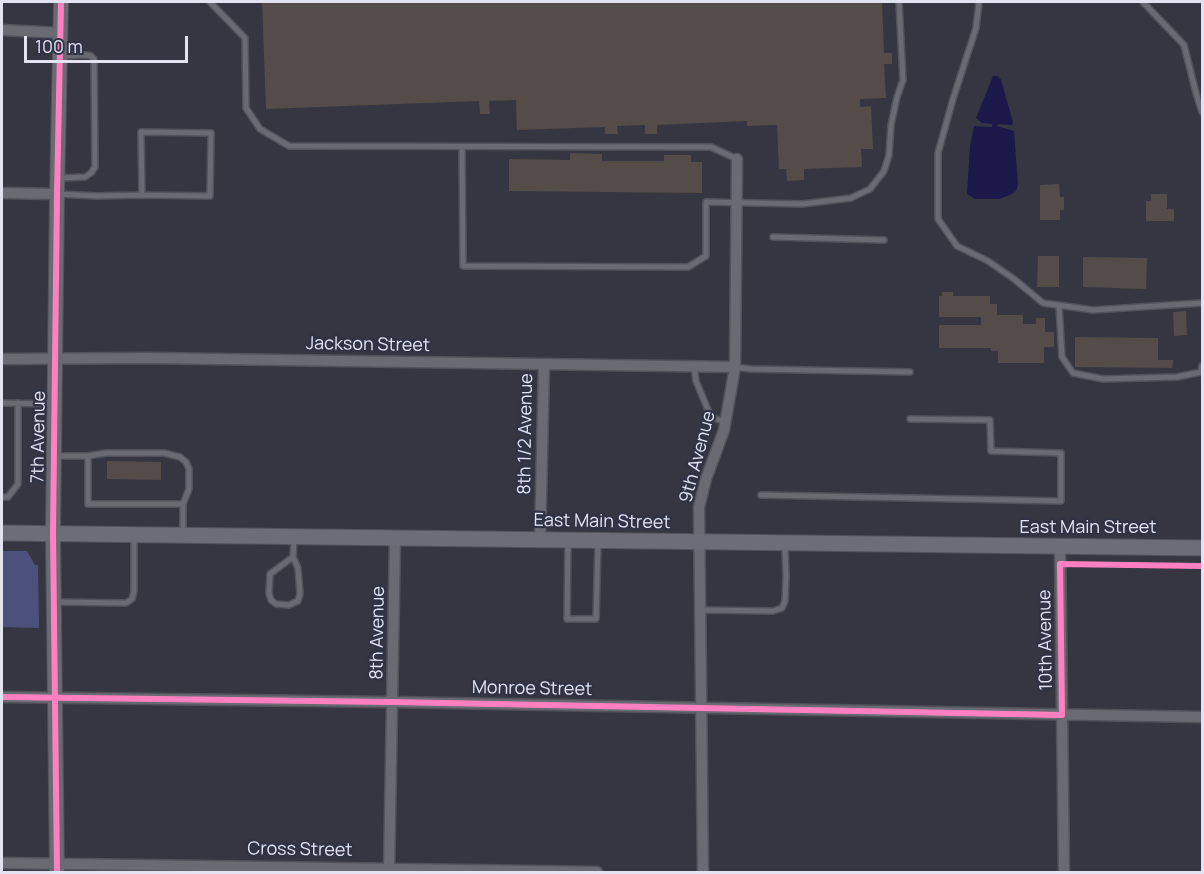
<!DOCTYPE html>
<html>
<head>
<meta charset="utf-8">
<style>
	body { margin:0 }
	#map { position:relative; width:1204px; height:874px; overflow:hidden; background:#353641; font-family:Manrope,sans-serif }
	canvas { display:block }
	.frame { position:absolute; inset:0; border:3px solid #e1e3f0; pointer-events:none }
	.scale { position:absolute; left:24px; top:36px; width:164px; height:27px; box-sizing:border-box; border:3px solid #e1e3f0; border-top:0; padding-left:8px; font-size:18px; line-height:21px; white-space:nowrap; color:#e1e3f0; -webkit-text-stroke:4px #303346; paint-order:stroke }
</style>
</head>
<body>
<div id="map">
<canvas width="1204" height="874"></canvas>
<div class="frame"></div>
<div class="scale">100 m</div>
</div>
<script>
const c = document.querySelector('canvas').getContext('2d');
c.lineJoin = 'round';
function paint(path, color) { c.fillStyle = color; c.fill(path, 'evenodd'); }
const toPath = rows => new Path2D(rows.map(r => 'M' + r).join(''));
function strokePath(path, color, width, dash) { c.strokeStyle = color; c.lineWidth = width; c.lineCap = dash ? 'butt' : 'round'; c.setLineDash(dash || []); c.stroke(path); }
function drawText(font, color, halo, rows, align = 'center') {
  c.font = font + ' Manrope,sans-serif'; c.lineWidth = 4.5; c.setLineDash([]); c.textBaseline = 'middle'; c.strokeStyle = halo; c.fillStyle = color; for (const [text, x, y, turn = 0] of rows) {
    c.save(); c.translate(x, y); c.rotate((+turn || 0) * Math.PI / 180); c.textAlign = isNaN(turn) ? turn : align; if (halo) c.strokeText(text, 0, 0); c.fillText(text, 0, 0); c.restore();
  }
}
paint(toPath([
	[2,551,27,551,35,565,38,565,39,628,2,627]
]), '#4c517b');
paint(toPath([
	[993,76,998,76,1001,80,1013,122,1012,125,998,124,997,126,1014,131,1018,185,1016,191,1010,195,999,199,975,199,967,194,970,146,974,126,992,127,992,124,982,123,976,118]
]), '#1b1949');
paint(toPath([
	[262,2,882,2,884,53,892,53,892,64,884,64,886,98,860,99,860,107,871,106,873,149,861,149,862,167,804,169,804,180,787,181,786,169,779,169,777,125,747,126,747,121,657,125,657,134,645,134,645,125,617,126,618,134,605,134,605,127,517,130,516,100,489,101,490,114,480,114,479,101,266,109],
	[570,153,602,154,602,161,664,161,664,155,691,155,691,162,702,162,702,193,509,191,509,159,570,160],
	[1059,184,1060,197,1064,197,1064,210,1060,210,1060,220,1040,220,1040,185],
	[1151,194,1167,194,1167,209,1174,209,1174,221,1146,221,1146,201,1151,201],
	[1038,256,1059,256,1059,287,1037,287],
	[1083,257,1147,258,1146,289,1083,287],
	[942,292,953,292,953,296,990,296,990,304,997,304,997,315,1023,315,1023,324,1036,324,1036,318,1045,318,1045,332,1054,332,1054,347,1044,347,1044,363,998,363,998,351,991,351,991,348,939,348,939,325,981,325,981,317,939,317,939,296,942,296],
	[1186,311,1187,335,1174,336,1173,312],
	[1075,337,1158,338,1158,360,1173,360,1172,368,1075,367],
	[107,461,161,462,161,480,107,479]
]), '#544c48');
const service = toPath([
	[210,2,245,38,246,108,260,129,289,146,711,147,737,159],
	[979,2,976,28,953,99,938,153,938,219,957,246,988,261,1014,279,1043,303,1093,310,1202,303],
	[1143,2,1184,45,1196,93,1202,112],
	[462,147,463,266,688,267,706,256,706,202,802,204,851,198,870,189,884,171,889,155,891,125,897,97,903,80,899,2],
	[59,178,85,177,91,173,95,167,94,59,91,56,86,55,61,56],
	[58,194,97,196,142,195,141,132,211,133,210,196,142,195],
	[773,237,884,240],
	[1059,306,1062,357,1073,373,1103,379,1177,377,1201,372,1202,366],
	[694,366,696,381,711,417,725,422],
	[735,367,751,369,910,372],
	[2,403,52,404],
	[55,456,88,456,88,504,183,504],
	[88,456,106,453,164,453,180,457,186,462,189,469,189,489,183,504,183,534],
	[761,495,1061,501,1061,453,991,451,990,420,910,419],
	[2,497,8,497,18,484,18,403],
	[568,541,567,619,596,619,598,543],
	[293,557,270,574,269,593,271,600,276,604,289,605,298,601,300,594,298,568,293,557,294,539],
	[54,602,126,603,132,599,134,591,134,537],
	[700,610,773,611,782,608,785,601,786,577,785,546]
]);
const minor = toPath([
	[2,30,61,33],
	[2,193,57,194],
	[2,359,150,358,735,367],
	[540,541,544,365],
	[1060,548,1064,872],
	[2,697,391,702,1202,717],
	[2,863,597,872],
	[389,872,395,538],
	[703,872,699,507,706,479,724,430,735,367,737,159]
]);
const tertiary = toPath([
	[57,872,53,534,57,194,61,2]
]);
const secondary = toPath([
	[2,533,1202,548]
]);
strokePath(service, '#51525c', 8);
strokePath(minor, '#51525c', 13);
strokePath(tertiary, '#51525c', 16);
strokePath(secondary, '#51525c', 17);
strokePath(service, '#696a73', 5);
strokePath(minor, '#696a73', 10);
strokePath(tertiary, '#696a73', 14);
strokePath(secondary, '#6c6d78', 15);
strokePath(toPath([
	[2,697,391,702,1062,715,1060,564,1202,566],
	[57,872,53,534,57,194,61,2]
]), '#ff80c0', 6);
drawText('18px', '#e1e3f0', '#303346', [
	["Jackson Street",368,345,1],
	["8th 1/2 Avenue",526,434,-89],
	["7th Avenue",39,437,-89],
	["9th Avenue",698,457,-75],
	["East Main Street",602,522,1],
	["East Main Street",1088,528],
	["8th Avenue",378,633,-89],
	["10th Avenue",1046,640,-91],
	["Monroe Street",532,689,1],
	["Cross Street",300,850,1]
]);
</script>
</body>
</html>
